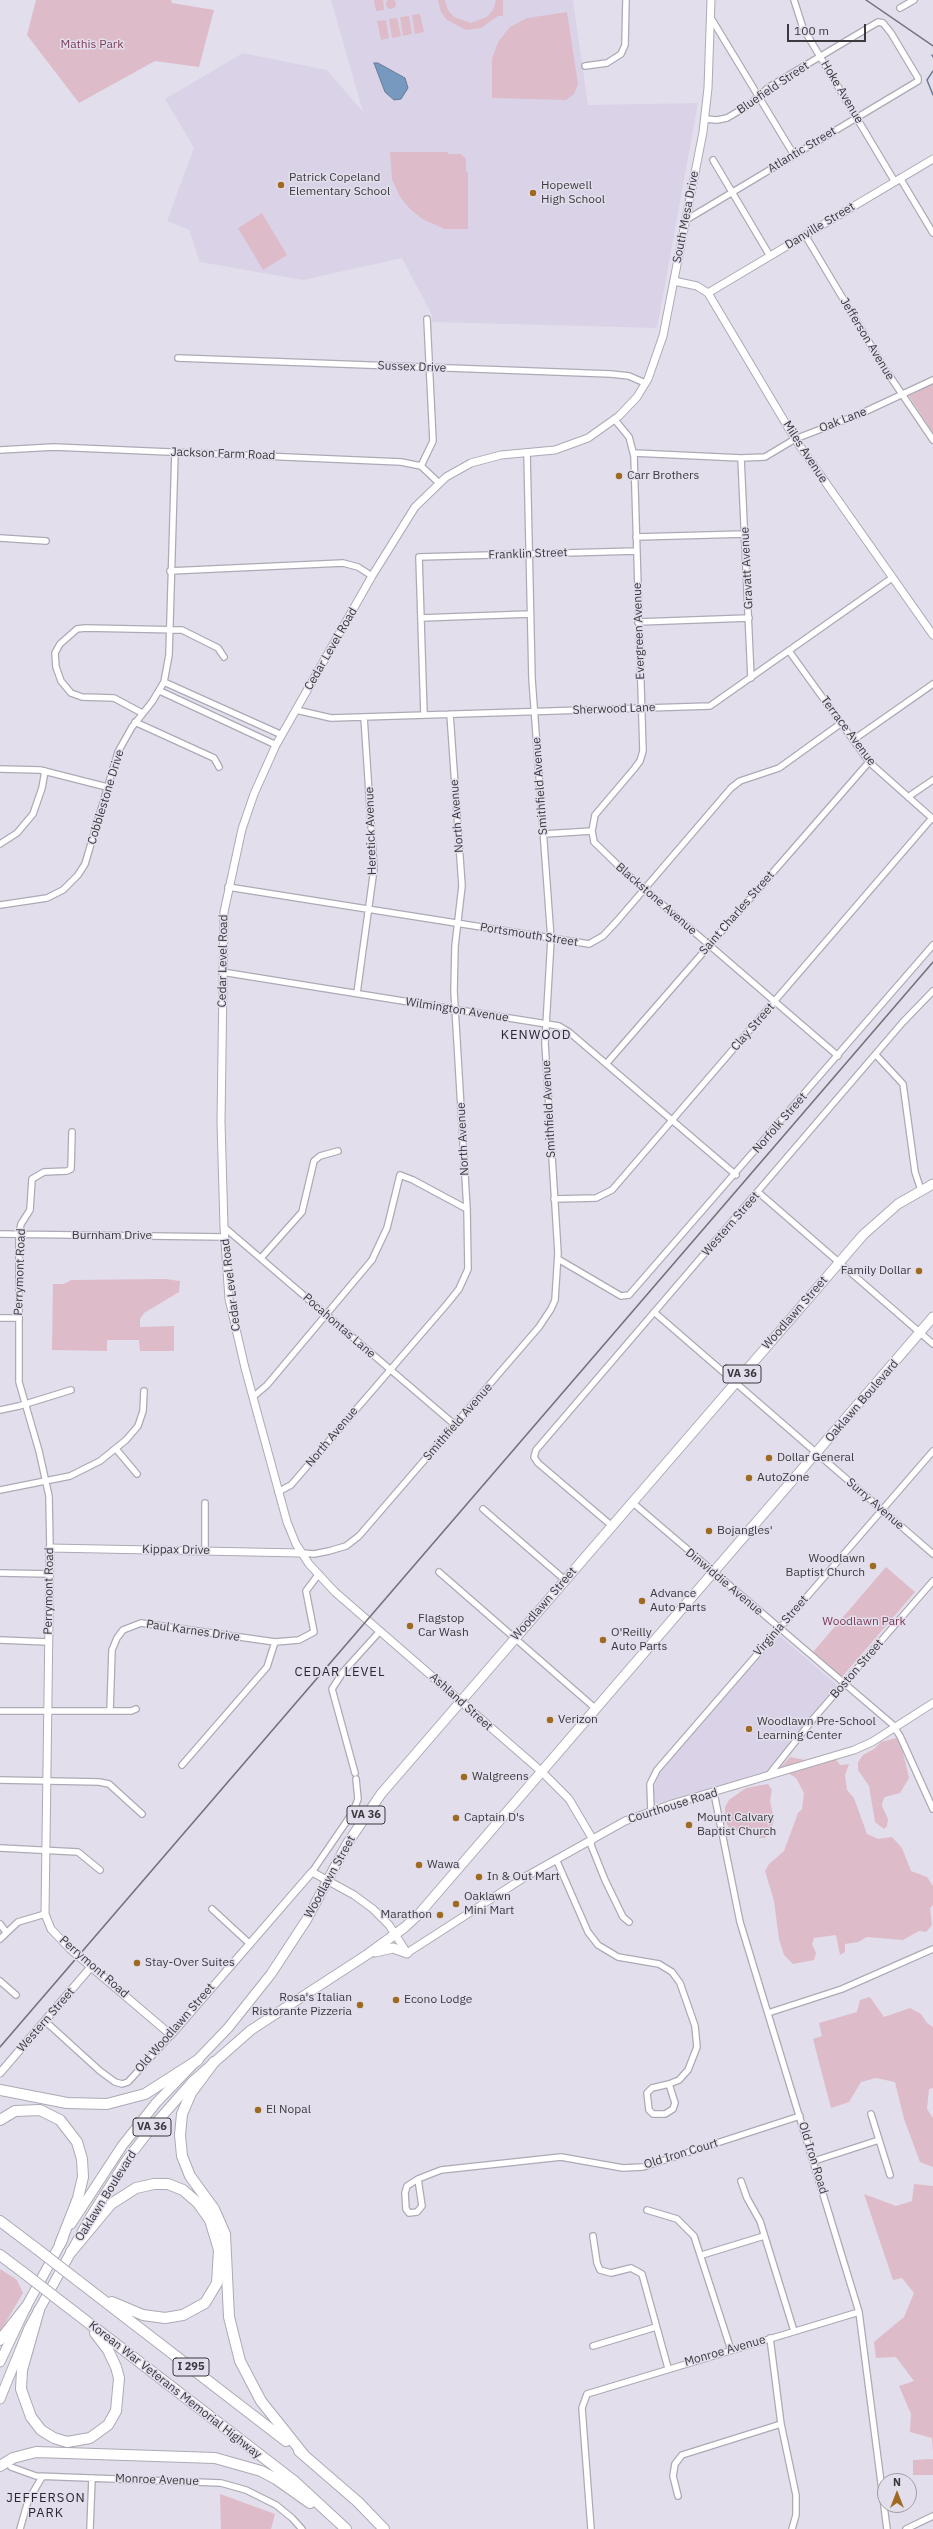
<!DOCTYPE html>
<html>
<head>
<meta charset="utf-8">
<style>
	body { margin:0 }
	#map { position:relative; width:933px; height:2529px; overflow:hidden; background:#e3deeb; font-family:"IBM Plex Sans",sans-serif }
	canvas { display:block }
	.north { position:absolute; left:877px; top:2473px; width:40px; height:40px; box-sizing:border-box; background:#e3deeb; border:1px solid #a09ca6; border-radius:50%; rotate:0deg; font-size:11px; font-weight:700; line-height:16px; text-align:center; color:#3b393e }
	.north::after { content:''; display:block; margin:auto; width:14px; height:18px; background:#9e6a21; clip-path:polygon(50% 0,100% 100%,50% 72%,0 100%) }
	.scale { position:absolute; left:787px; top:24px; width:79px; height:18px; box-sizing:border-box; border:2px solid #3b393e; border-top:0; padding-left:5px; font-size:12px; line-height:14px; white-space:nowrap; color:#3b393e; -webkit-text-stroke:3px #e3deeb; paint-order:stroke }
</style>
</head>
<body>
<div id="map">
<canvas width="933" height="2529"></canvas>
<div class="north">N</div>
<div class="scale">100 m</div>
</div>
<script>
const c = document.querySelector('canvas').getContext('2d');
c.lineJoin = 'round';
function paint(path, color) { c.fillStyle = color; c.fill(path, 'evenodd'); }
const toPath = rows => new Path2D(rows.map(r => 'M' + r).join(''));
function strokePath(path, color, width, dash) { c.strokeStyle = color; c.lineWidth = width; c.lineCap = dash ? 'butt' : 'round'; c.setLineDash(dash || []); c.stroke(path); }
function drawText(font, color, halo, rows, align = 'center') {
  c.font = font + ' "IBM Plex Sans",sans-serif'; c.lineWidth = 3; c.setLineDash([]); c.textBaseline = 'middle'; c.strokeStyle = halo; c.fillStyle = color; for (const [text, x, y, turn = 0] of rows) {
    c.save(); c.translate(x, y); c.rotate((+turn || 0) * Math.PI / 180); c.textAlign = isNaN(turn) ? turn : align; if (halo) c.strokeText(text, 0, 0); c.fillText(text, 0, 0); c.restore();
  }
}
paint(toPath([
	[331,0,573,0,588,105,698,103,657,328,432,322,432,315,402,258,303,280,200,262,189,230,167,221,194,148,165,99,243,53,327,70,363,112],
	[779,1635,837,1685,764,1775,654,1804,652,1794,659,1773]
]), '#dad3e7');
paint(toPath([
	'386 4a5 5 0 1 1 10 0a5 5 0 1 1-10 0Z',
	[36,0,171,0,172,3,214,10,199,67,155,61,79,103,27,35],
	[374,0,383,0,384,10,376,11],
	[438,0,445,0,448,10,454,17,471,23,487,17,493,10,496,0,503,0,503,16,498,16,481,28,466,30,447,20,441,12],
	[567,12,578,84,574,94,566,100,492,98,492,59,498,42,510,27,527,18],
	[420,14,424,32,415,34,412,15],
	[409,16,412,34,403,36,400,17],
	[397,18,401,36,392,38,389,19],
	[386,20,389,38,381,40,377,21],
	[390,152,448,152,448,154,461,154,466,159,466,171,468,172,468,229,445,229,424,220,411,210,400,197,392,179],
	[262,213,287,255,263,270,238,228],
	[933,383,933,433,909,396],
	[165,1279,180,1281,179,1292,144,1313,140,1319,140,1327,174,1326,174,1351,140,1351,139,1340,107,1340,107,1351,52,1350,53,1284,64,1284,71,1280],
	[886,1567,915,1592,842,1677,813,1652],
	[896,1738,901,1744,909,1778,900,1793,885,1797,883,1800,882,1806,888,1819,887,1826,884,1829,875,1822,869,1786,858,1770,858,1762,863,1755,874,1749,881,1742],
	[831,1753,840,1765,849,1764,845,1775,847,1790,854,1798,867,1834,878,1839,892,1837,902,1848,911,1871,927,1877,933,1886,933,1905,930,1908,932,1925,926,1932,919,1931,903,1940,867,1937,858,1942,845,1944,845,1952,840,1955,836,1935,814,1938,812,1944,816,1953,814,1960,793,1964,784,1955,779,1939,774,1901,765,1871,769,1864,784,1851,798,1813,802,1809,804,1793,796,1778,780,1768,790,1757,805,1760],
	[768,1784,772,1790,770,1801,774,1820,770,1833,765,1838,760,1838,753,1831,731,1831,725,1821,725,1807,729,1800,746,1788],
	[870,1997,884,2017,910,2008,921,2014,927,2023,933,2027,933,2088,929,2089,927,2109,933,2118,933,2167,920,2162,904,2119,895,2082,876,2078,861,2082,849,2102,831,2108,813,2039,822,2036,819,2023,857,2012,860,2000],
	[914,2184,933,2186,933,2452,932,2438,910,2432,911,2414,899,2386,914,2381,896,2357,876,2358,874,2342,904,2317,914,2293,902,2278,893,2280,864,2194,896,2206,912,2201],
	[0,2269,17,2280,23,2293,0,2332],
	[933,2459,933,2475,913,2475,913,2460],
	[220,2494,275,2514,271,2529,221,2529]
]), '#debbc8');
const water = toPath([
	[374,63,378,63,405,78,408,88,401,99,394,100,385,92,374,63]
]);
paint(water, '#7899bf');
strokePath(water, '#667c98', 1);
strokePath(toPath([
	[932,55,933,57],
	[933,71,927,80,933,95]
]), '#667c98', 1.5);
const minor = toPath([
	[794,0,803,28,895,182],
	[900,8,914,0],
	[711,18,794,155],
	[585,66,607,63,621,54,625,45,626,0],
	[713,160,770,256],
	[900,178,933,233],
	[686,220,918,81,918,78,891,33,883,23,878,22,769,87,749,105,727,118,717,120,705,119],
	[805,235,885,369,933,440],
	[178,358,611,374,629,376,645,383],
	[615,420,629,437,634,456,643,751,640,761,634,769,595,815,592,831,594,842,628,875,838,1056],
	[0,450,54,447,401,462,421,466,439,483],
	[634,453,741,458,765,457,795,439,860,414,933,380],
	[741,458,751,678],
	[421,466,433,441,427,319],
	[636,537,745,534],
	[0,538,46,541],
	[170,571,343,563,358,567,372,576],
	[421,618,529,614],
	[638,622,749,618],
	[789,651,869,762,933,819],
	[164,682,282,735],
	[160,691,276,745],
	[296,710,331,718,710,706,892,578],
	[142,713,114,698,82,697,71,693,61,681,56,667,55,653,60,644,77,629,85,628,182,630,218,648,224,657],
	[424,715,419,557,637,551],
	[135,722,214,758,219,767],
	[853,740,933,684],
	[0,769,40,770,107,787],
	[908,797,933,780],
	[544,834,592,831],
	[0,844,17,833,33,814,42,788,45,771],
	[228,887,589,944,603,936,617,921,731,788,740,781,779,768,840,724],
	[0,905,47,898,63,890,78,875,85,864,118,752,132,727,152,702,164,682,169,655,175,452],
	[222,972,559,1026,569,1032,736,1175],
	[357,993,374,869,364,717],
	[876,1055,903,1084,915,1172,921,1190],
	[606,1064,869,762],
	[758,1192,933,1344],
	[554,1199,596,1198,612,1190,932,818],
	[224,1227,455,1425],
	[0,1234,225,1237],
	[261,1258,302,1212,314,1161,320,1156,338,1151],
	[558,1259,621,1296,629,1295,933,945],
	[654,1312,933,1554],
	[0,1318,18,1318],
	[253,1397,267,1385,372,1260,387,1228,400,1175,413,1180,467,1209],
	[0,1410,19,1406,71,1390],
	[116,1449,137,1474],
	[0,1490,70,1476,100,1461,126,1440,138,1426,143,1411,144,1391],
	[278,1492,291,1485,447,1304,459,1289,468,1269,467,1209,454,991,455,946,462,886,450,714],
	[632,1502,892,1724,900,1736,933,1809],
	[483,1509,565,1580],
	[612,1526,538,1463,534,1457,536,1450,903,1022,933,991],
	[50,1548,49,1496,39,1451,19,1382,19,1234,21,1224,30,1210,32,1179,44,1172,67,1171,71,1169,72,1132],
	[205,1551,205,1503],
	[301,1553,314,1554,329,1551,346,1546,359,1536,539,1327,551,1309,555,1300,558,1253,545,1043,551,939,532,679,527,453],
	[439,1572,596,1709],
	[0,1573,50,1574],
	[0,1640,48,1642],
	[0,1711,131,1711,136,1709],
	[110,1711,112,1650,117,1638,123,1630,141,1623,275,1642,299,1640,314,1632,306,1591,318,1575],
	[182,1765,267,1667,275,1642],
	[355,1773,332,1689,343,1672,380,1631],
	[768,1776,814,1718,933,1581],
	[0,1780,99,1782,109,1784,142,1814],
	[714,1793,740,1922,859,2312,887,2529],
	[651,1811,650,1784,657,1770,933,1451],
	[592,1839,591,1845,605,1880,623,1917,629,1922],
	[0,1848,78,1852,100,1870],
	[556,1859,588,1932,598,1945,618,1957,659,1964,672,1972,680,1983,695,2026,697,2047,688,2070,679,2080,669,2084],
	[312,1872,353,1812,358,1799,356,1779],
	[212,1909,250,1944],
	[0,1924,6,1932],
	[0,1939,18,1922,45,1914],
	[0,1981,16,1995],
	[768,2013,842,1989,933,1949],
	[45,2021,100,2071,115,2082,122,2084,128,2082,171,2035],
	[669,2084,675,2103,673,2109,665,2114,653,2114,649,2110,647,2093,652,2088,669,2084],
	[871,2114,890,2175],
	[814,2161,879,2140],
	[418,2179,441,2170,561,2157,623,2168,643,2167,800,2116],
	[418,2179,422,2206,417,2212,409,2213,406,2209,405,2193,407,2186,418,2179],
	[741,2181,747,2198,760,2221,794,2331],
	[647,2210,677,2219,694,2236,731,2350],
	[593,2236,597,2263,600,2270,611,2273,631,2268,642,2274,668,2368],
	[702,2255,764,2236],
	[770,2338,781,2424,796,2495,796,2515,792,2529],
	[593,2346,656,2327],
	[11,2467,36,2476,221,2483,246,2490,276,2505,292,2518,302,2529],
	[678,2496,673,2476,675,2464,682,2455,781,2424],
	[20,2529,28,2501,42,2477],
	[90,2529,92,2478],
	[591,2529,582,2408,587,2394,859,2312],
	[906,2529,933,2516]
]);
const tertiary = toPath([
	[674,281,697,286,708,293,795,439,933,635],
	[708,293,933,159],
	[301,1553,50,1548,45,1914,51,1929,70,1949,171,2035,312,1872,354,1895,373,1909,389,1925,407,1953,525,1877,625,1821,672,1804,854,1750,872,1742,933,1703],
	[542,1772,569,1799,592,1838],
	[0,2073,91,1967]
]);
const secondary = toPath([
	[542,1772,335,1592,309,1564,296,1544,287,1522,245,1368,229,1299,224,1227,221,1122,224,912,242,829,254,794,276,745,372,576,415,507,446,477,471,463,501,455,555,450,588,438,619,416,637,397,648,379,663,336,703,132,708,88,711,0]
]);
const trunk = toPath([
	[375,1952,393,1948,407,1953],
	[71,2224,122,2146,156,2103,228,2028,271,1974,307,1919,347,1844,381,1794,863,1235,898,1204,933,1184],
	[0,2362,26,2307,63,2239],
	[0,2399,29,2328,91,2216,126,2161,149,2131,192,2082,251,2030,368,1954,405,1927,419,1914,933,1317]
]);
const motorway = toPath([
	[214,2062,191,2093,182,2114,180,2135,182,2156,190,2176,214,2209,225,2234,229,2317,240,2361,261,2401,304,2455],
	[0,2090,67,2103,107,2104,145,2094,198,2060],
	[0,2120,15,2111,40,2110,60,2120,77,2142,82,2159,83,2177,78,2198,60,2244],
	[0,2221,37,2249],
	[71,2252,111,2204,136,2188,154,2184,168,2184,183,2190,198,2203,210,2220,219,2250,217,2283,205,2303,183,2315,165,2318,143,2315,112,2302],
	[0,2255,24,2273],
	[77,2280,286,2441],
	[64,2304,294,2481,346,2529],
	[39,2310,22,2370,21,2389,31,2417,41,2430,54,2438,67,2442,90,2438,108,2425,116,2411,119,2378,116,2367,108,2350,95,2333],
	[0,2340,26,2307],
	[299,2451,358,2502,384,2529],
	[0,2466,13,2458,36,2452,215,2458,261,2471,276,2479,310,2503]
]);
strokePath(minor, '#ada9b5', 8);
strokePath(tertiary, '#ada9b5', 9);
strokePath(secondary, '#ada9b5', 9);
strokePath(trunk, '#ada9b5', 11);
strokePath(motorway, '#ada9b5', 12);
strokePath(minor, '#fff', 5.5);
strokePath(tertiary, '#fff', 7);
strokePath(secondary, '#fff', 7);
strokePath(trunk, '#fff', 9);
strokePath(motorway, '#fff', 10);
strokePath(toPath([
	[866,0,933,46],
	[0,2047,933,962]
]), '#75727a', 1.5);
const motorwayBridge = toPath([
	[37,2249,77,2280],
	[24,2273,64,2304]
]);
strokePath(motorwayBridge, '#ada9b5', 12, []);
strokePath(motorwayBridge, '#fff', 10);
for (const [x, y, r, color] of [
	[281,185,4,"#9e6a21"],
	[533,193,4,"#9e6a21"],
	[619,476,4,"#9e6a21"],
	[919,1271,4,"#9e6a21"],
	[769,1458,4,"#9e6a21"],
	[749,1478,4,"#9e6a21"],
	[709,1531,4,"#9e6a21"],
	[873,1566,4,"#9e6a21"],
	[642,1601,4,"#9e6a21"],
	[410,1626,4,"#9e6a21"],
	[603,1640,4,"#9e6a21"],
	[550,1720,4,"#9e6a21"],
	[749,1729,4,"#9e6a21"],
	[464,1777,4,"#9e6a21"],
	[456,1818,4,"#9e6a21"],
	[689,1825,4,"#9e6a21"],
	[419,1865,4,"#9e6a21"],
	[479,1877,4,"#9e6a21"],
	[456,1904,4,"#9e6a21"],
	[440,1915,4,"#9e6a21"],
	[137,1963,4,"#9e6a21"],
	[396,2000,4,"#9e6a21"],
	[360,2005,4,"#9e6a21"],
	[258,2110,4,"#9e6a21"]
]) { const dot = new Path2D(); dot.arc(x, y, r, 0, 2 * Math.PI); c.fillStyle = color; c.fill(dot); strokePath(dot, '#e3deeb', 1.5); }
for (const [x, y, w] of [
	[742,1374,38],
	[366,1815,38],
	[152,2127,38],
	[191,2367,36]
]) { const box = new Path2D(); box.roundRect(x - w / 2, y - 9, w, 18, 3); c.fillStyle = '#e3deeb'; c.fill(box); strokePath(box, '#3b393e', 1); }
drawText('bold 11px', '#3b393e', null, [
	["VA 36",742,1374],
	["VA 36",366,1815],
	["VA 36",152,2127],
	["I 295",191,2367]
]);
drawText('12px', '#7c3b58', '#e3deeb', [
	["Mathis Park",92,45],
	["Woodlawn Park",864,1622]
]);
drawText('12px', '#3b393e', '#e3deeb', [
	["Bluefield Street",773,88,-34],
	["Hoke Avenue",842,92,59],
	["Atlantic Street",802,150,-31],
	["South Mesa Drive",686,217,-79],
	["Danville Street",820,226,-31],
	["Jefferson Avenue",867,339,59],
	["Sussex Drive",412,367,2],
	["Oak Lane",843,420,-21],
	["Miles Avenue",805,452,57],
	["Jackson Farm Road",223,454,2],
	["Franklin Street",528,554,-2],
	["Gravatt Avenue",747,568,-93],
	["Evergreen Avenue",639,631,-92],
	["Cedar Level Road",331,649,-60],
	["Sherwood Lane",614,709,-2],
	["Terrace Avenue",848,731,53],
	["Smithfield Avenue",540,786,-94],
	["Cobblestone Drive",106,797,-73],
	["North Avenue",457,816,-94],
	["Heretick Avenue",371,831,-92],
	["Blackstone Avenue",656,899,41],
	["Saint Charles Street",737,913,-49],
	["Portsmouth Street",529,935,9],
	["Cedar Level Road",223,961,-89],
	["Wilmington Avenue",457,1010,9],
	["Clay Street",753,1027,-49],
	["Smithfield Avenue",549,1109,-93],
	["Norfolk Street",780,1123,-49],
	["North Avenue",463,1139,-93],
	["Western Street",731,1224,-49],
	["Burnham Drive",112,1236],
	["Perrymont Road",20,1272,-88],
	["Cedar Level Road",231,1285,-97],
	["Woodlawn Street",795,1313,-49],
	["Pocahontas Lane",339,1326,41],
	["Oaklawn Boulevard",862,1401,-49],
	["Smithfield Avenue",458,1422,-49],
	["North Avenue",332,1437,-50],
	["Surry Avenue",875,1504,41],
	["Kippax Drive",176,1550,1],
	["Dinwiddie Avenue",724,1582,40],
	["Perrymont Road",49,1591,-89],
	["Woodlawn Street",544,1604,-49],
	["Virginia Street",781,1626,-49],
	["Paul Karnes Drive",193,1631,8],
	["Boston Street",857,1669,-49],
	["Ashland Street",461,1702,42],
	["Courthouse Road",673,1806,-17],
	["Woodlawn Street",330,1877,-61],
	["Perrymont Road",94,1967,41],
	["Western Street",46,2020,-49],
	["Old Woodlawn Street",175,2028,-49],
	["Old Iron Court",681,2154,-17],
	["Old Iron Road",813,2158,73],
	["Oaklawn Boulevard",106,2196,-58],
	["Monroe Avenue",725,2351,-16],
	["Korean War Veterans Memorial Highway",175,2390,38],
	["Monroe Avenue",157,2480,2]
]);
drawText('12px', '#3b393e', '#e3deeb', [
	["Patrick Copeland",289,178],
	["Elementary School",289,192],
	["Hopewell",541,186],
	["High School",541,200],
	["Carr Brothers",627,476],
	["Family Dollar",911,1271,"right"],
	["Dollar General",777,1458],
	["AutoZone",757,1478],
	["Bojangles'",717,1531],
	["Woodlawn",865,1559,"right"],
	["Baptist Church",865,1573,"right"],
	["Advance",650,1594],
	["Auto Parts",650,1608],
	["Flagstop",418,1619],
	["Car Wash",418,1633],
	["O'Reilly",611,1633],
	["Auto Parts",611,1647],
	["Verizon",558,1720],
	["Woodlawn Pre-School",757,1722],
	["Learning Center",757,1736],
	["Walgreens",472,1777],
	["Captain D's",464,1818],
	["Mount Calvary",697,1818],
	["Baptist Church",697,1832],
	["Wawa",427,1865],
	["In & Out Mart",487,1877],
	["Oaklawn",464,1897],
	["Mini Mart",464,1911],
	["Marathon",432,1915,"right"],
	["Stay-Over Suites",145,1963],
	["Rosa's Italian",352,1998,"right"],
	["Ristorante Pizzeria",352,2012,"right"],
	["Econo Lodge",404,2000],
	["El Nopal",266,2110]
], 'left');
c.letterSpacing = '1px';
drawText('13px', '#2b2731', '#e3deeb', [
	["KENWOOD",536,1035],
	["CEDAR LEVEL",340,1672],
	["JEFFERSON",46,2498],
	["PARK",46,2513]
]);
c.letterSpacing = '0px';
</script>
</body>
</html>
